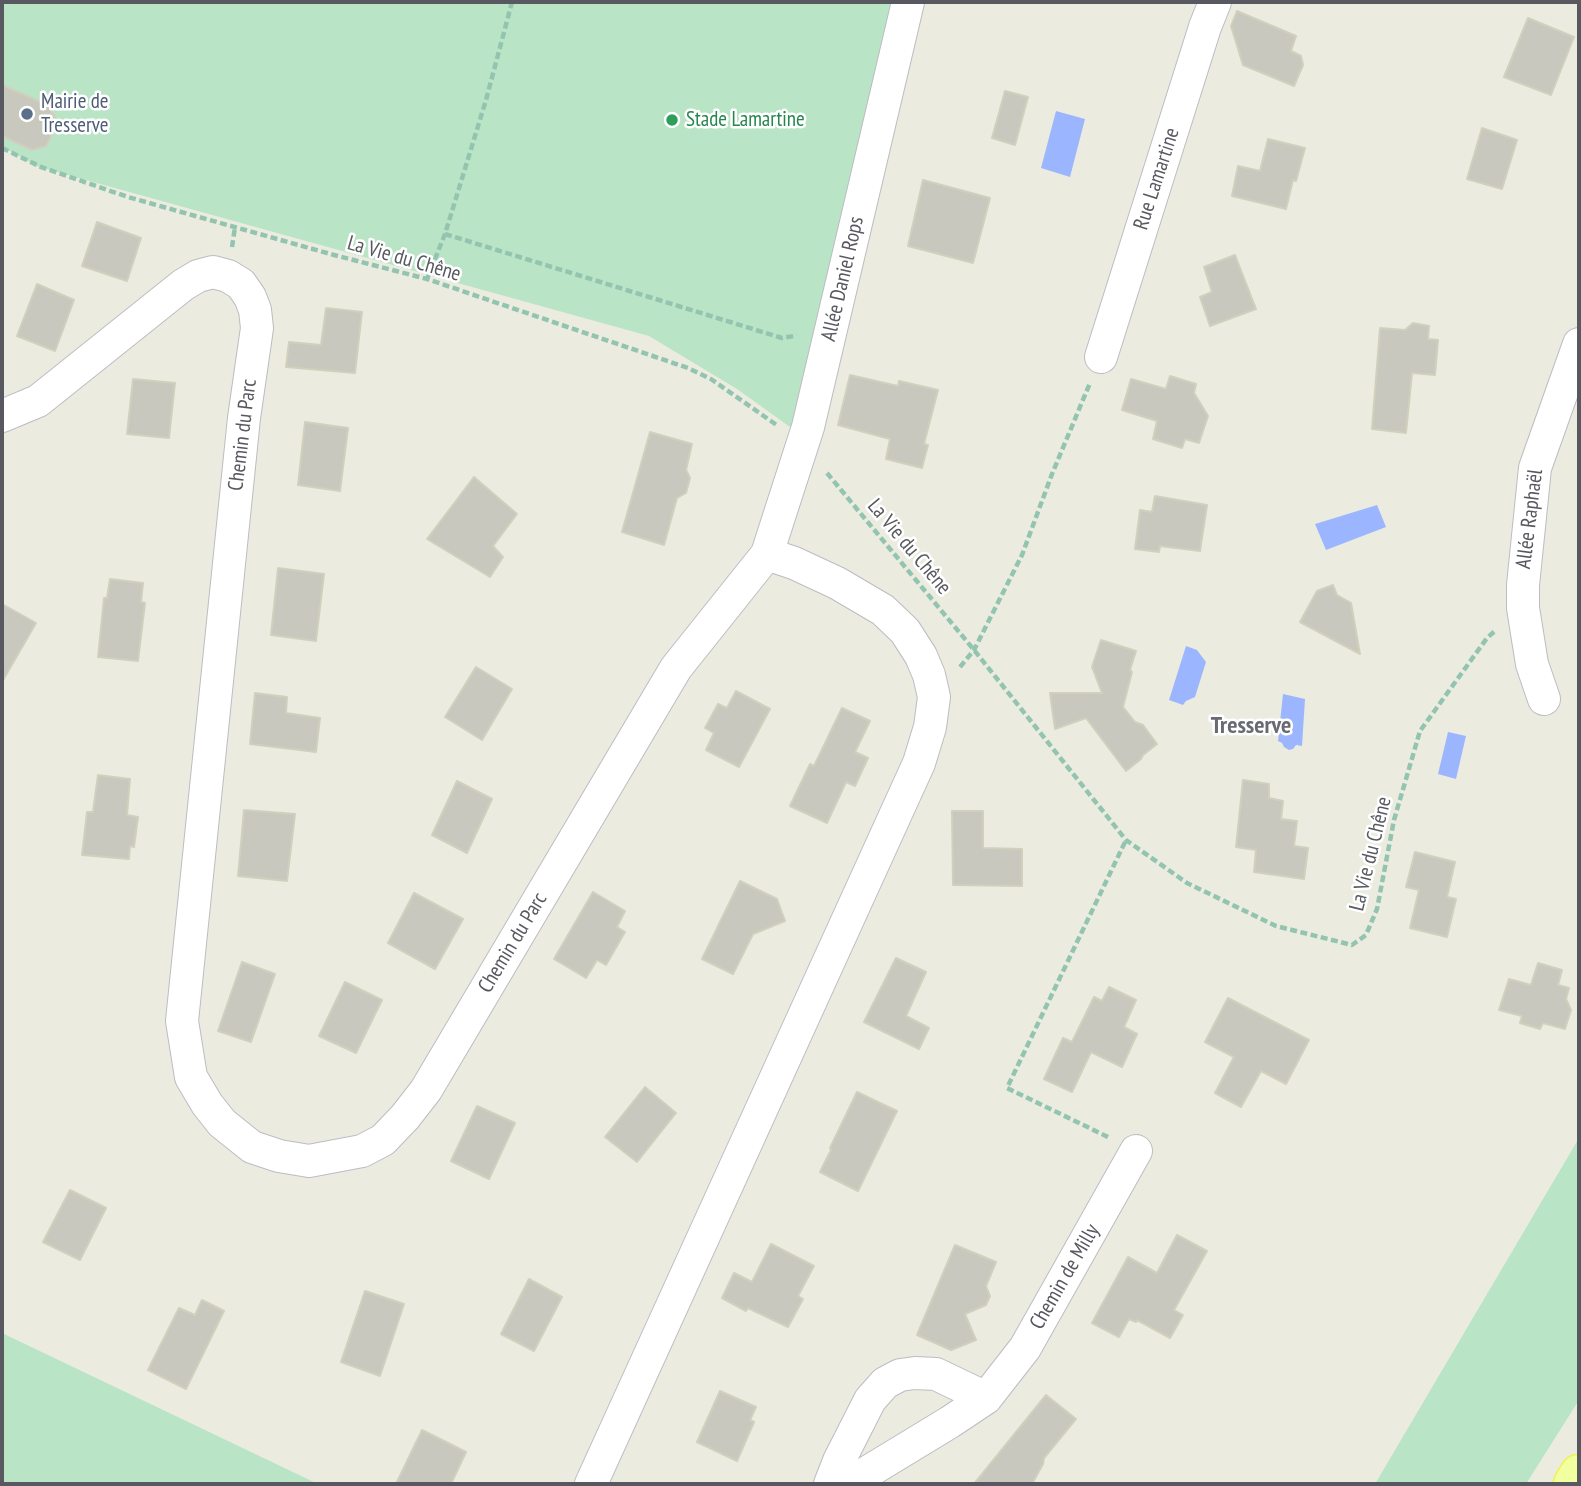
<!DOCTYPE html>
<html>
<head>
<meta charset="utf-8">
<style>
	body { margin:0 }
	#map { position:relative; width:1581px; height:1486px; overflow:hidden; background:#ebecdf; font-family:"PT Sans Narrow",sans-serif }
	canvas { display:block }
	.frame { position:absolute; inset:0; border:4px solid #585960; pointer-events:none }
</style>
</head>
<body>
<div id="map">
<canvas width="1581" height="1486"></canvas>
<div class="frame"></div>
</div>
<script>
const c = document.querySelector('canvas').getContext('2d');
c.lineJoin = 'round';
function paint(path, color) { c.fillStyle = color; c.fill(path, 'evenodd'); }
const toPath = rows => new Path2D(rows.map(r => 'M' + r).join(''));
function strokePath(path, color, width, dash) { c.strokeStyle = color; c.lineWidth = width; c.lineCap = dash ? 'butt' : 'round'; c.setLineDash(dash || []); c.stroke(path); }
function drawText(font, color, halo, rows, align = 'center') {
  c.font = font + ' "PT Sans Narrow",sans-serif'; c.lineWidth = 5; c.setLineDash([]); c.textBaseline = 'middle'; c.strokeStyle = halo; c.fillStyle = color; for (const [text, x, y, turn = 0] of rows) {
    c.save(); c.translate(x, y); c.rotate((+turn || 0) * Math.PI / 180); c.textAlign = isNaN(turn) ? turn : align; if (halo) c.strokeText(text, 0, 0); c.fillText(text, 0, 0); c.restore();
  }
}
paint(toPath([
	[2,2,899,2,797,432,737,389,649,336,39,167,2,147],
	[1579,1138,1579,1400,1526,1484,1375,1484],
	[2,1333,318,1484,2,1484]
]), '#bae4c6');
paint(toPath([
	[1056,111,1085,119,1070,177,1041,168],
	[1377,505,1386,527,1326,550,1315,524],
	[1186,646,1197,650,1206,662,1195,697,1186,701,1183,705,1169,700],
	[1283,694,1305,699,1302,746,1296,745,1293,749,1289,750,1284,747,1282,743,1278,741],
	[1448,732,1466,736,1456,779,1438,774]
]), '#9bb6ff');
const building = toPath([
	[1237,11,1296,36,1291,51,1301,56,1303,65,1294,86,1243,65,1231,26,1237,11],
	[1528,18,1574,37,1551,95,1504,77,1528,18],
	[2,85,48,105,58,123,46,146,32,150,2,136,2,85],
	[1005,91,1028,97,1015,145,992,138,1005,91],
	[1482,128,1517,140,1502,189,1467,179,1482,128],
	[1268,139,1305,148,1296,181,1293,180,1286,209,1232,196,1238,166,1260,171,1268,139],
	[923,180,990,198,973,263,908,246,923,180],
	[97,222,141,238,127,281,82,266,97,222],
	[1235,255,1256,309,1210,326,1200,297,1212,292,1204,267,1235,255],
	[37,284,74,300,55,351,17,336,37,284],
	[326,308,362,312,355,373,286,367,289,342,321,345,326,308],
	[1413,323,1429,326,1428,339,1438,340,1435,375,1412,373,1406,433,1372,429,1380,328,1405,330,1413,323],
	[850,375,898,386,899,381,938,390,924,444,928,445,922,468,886,459,890,439,838,425,850,375],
	[1170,376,1196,384,1194,393,1208,416,1199,443,1185,439,1182,448,1153,439,1157,421,1122,410,1131,379,1166,389,1170,376],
	[133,379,175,383,169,438,127,434,133,379],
	[305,422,348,428,340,491,298,485,305,422],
	[650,432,692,444,686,470,690,478,686,493,677,498,664,545,622,532,650,432],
	[474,477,517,514,493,546,503,557,490,577,427,539,474,477],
	[1155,496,1207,505,1200,551,1160,546,1159,552,1135,549,1140,510,1152,512,1155,496],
	[278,568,324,574,316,641,271,635,278,568],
	[110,579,143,583,141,602,145,603,138,661,98,657,104,598,107,598,110,579],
	[1333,585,1337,595,1351,603,1360,654,1300,622,1317,591,1333,585],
	[2,604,36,623,2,682,2,604],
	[1101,640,1136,651,1130,670,1132,672,1123,707,1135,722,1143,725,1157,744,1143,755,1141,759,1126,771,1086,718,1055,729,1050,693,1102,693,1092,667,1101,640],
	[476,667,512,689,482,740,445,717,476,667],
	[736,691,770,709,739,767,706,750,714,733,705,728,718,704,727,708,736,691],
	[255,693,287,697,286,713,320,718,316,752,250,744,255,693],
	[842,708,870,721,855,752,868,758,855,786,846,782,827,823,790,806,810,764,814,766,842,708],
	[98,775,130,779,127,815,138,817,134,847,130,846,129,859,82,855,87,812,93,812,98,775],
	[1243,780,1269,784,1269,798,1283,801,1281,819,1297,821,1294,846,1308,848,1304,879,1254,872,1256,850,1236,847,1243,780],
	[457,781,492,799,467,853,432,835,457,781],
	[244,810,295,814,287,881,238,876,244,810],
	[952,811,983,811,983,848,1022,849,1022,886,953,885,952,811],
	[1415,852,1455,862,1447,897,1456,899,1447,937,1410,928,1419,890,1406,887,1415,852],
	[740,881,777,899,785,921,753,934,733,974,702,959,740,881],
	[593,892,625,911,617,927,625,932,606,965,597,960,586,978,554,959,593,892],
	[414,893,463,919,435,969,388,943,414,893],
	[896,958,926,972,906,1016,929,1028,919,1049,864,1022,896,958],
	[242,962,275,974,251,1042,218,1031,242,962],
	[1538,963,1562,970,1558,985,1569,988,1566,999,1571,1010,1565,1029,1543,1023,1540,1029,1520,1023,1522,1016,1499,1010,1509,979,1531,985,1538,963],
	[345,982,382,1000,356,1053,319,1036,345,982],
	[1109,987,1136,1000,1124,1027,1137,1034,1122,1067,1091,1052,1072,1092,1044,1079,1063,1038,1072,1042,1094,997,1102,1001,1109,987],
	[1228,998,1309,1040,1286,1084,1261,1071,1241,1107,1215,1093,1234,1057,1205,1042,1228,998],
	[645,1087,676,1113,637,1162,605,1137,645,1087],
	[857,1092,897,1111,858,1191,820,1172,831,1150,830,1148,857,1092],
	[477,1106,515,1123,489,1179,451,1161,477,1106],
	[70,1190,106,1208,80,1260,43,1242,70,1190],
	[1177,1235,1207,1251,1174,1310,1183,1315,1170,1338,1137,1320,1136,1322,1129,1319,1119,1337,1092,1323,1128,1257,1157,1273,1177,1235],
	[771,1244,814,1266,798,1296,803,1299,788,1327,748,1308,746,1311,722,1298,734,1273,752,1282,771,1244],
	[955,1245,996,1262,986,1286,990,1296,986,1305,965,1314,976,1340,951,1350,917,1335,955,1245],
	[529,1279,562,1297,534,1351,501,1334,529,1279],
	[365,1291,404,1304,380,1376,341,1362,365,1291],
	[202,1300,224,1311,186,1389,148,1370,179,1308,195,1315,202,1300],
	[720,1391,756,1407,750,1420,754,1422,737,1461,697,1442,720,1391],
	[1046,1395,1076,1419,1044,1458,1043,1464,1032,1484,974,1484,1046,1395],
	[422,1430,466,1452,451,1484,396,1484,422,1430]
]);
paint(building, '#c8c8be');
strokePath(building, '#d0d0bd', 2);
const minor = toPath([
	[1101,357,1205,27,1215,2],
	[2,416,38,401,183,285,198,276,213,272,228,276,241,284,250,297,255,310,257,328,244,418,182,1021,191,1077,207,1104,222,1123,252,1147,279,1156,309,1161,362,1151,383,1140,405,1117,426,1090,676,668,767,554,794,563,837,583,883,610,905,631,921,656,929,675,934,697,930,727,919,763,591,1484],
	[767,554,808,427,908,2],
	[1544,699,1532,664,1523,608,1523,585,1535,468,1579,344],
	[830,1484,839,1461,870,1400,885,1383,900,1375,915,1373,936,1374,986,1398],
	[848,1484,950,1422,986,1398,1025,1348,1136,1151]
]);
const major = toPath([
	[1573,1484,1579,1474]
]);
strokePath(minor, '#bcbcc3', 34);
strokePath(major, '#f0f251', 41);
strokePath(toPath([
	[2,148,41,167,128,197,334,255,427,279,688,368,711,379,778,426],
	[445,234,782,338,794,336,796,334],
	[232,247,235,227],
	[427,279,445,234,486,100,512,2],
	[827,473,974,650,1126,840,1187,883,1276,926,1352,945,1366,935,1377,909,1394,820,1420,731,1487,638,1495,631],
	[960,667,974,650,1022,555,1052,474,1090,383],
	[1108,1137,1007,1088,1126,840]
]), '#93c4b0', 4.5, [7, 3.5]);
strokePath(minor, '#fff', 32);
strokePath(major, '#f2ffa0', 38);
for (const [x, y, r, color] of [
	[27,114,7,"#5c6f8a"],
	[672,120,7,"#2e9e5b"]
]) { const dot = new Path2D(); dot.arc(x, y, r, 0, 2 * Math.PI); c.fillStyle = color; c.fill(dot); strokePath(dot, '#fff', 2.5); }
drawText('21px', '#4e5e75', '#fff', [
	["Mairie de",41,102],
	["Tresserve",41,126]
], 'left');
drawText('21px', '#27864d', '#fff', [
	["Stade Lamartine",686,120]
], 'left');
drawText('21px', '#585960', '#fff', [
	["Rue Lamartine",1157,179,-72],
	["La Vie du Chêne",404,259,16],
	["Allée Daniel Rops",843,279,-77],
	["Chemin du Parc",243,435,-83],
	["Allée Raphaël",1530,519,-83],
	["La Vie du Chêne",909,547,50],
	["La Vie du Chêne",1371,854,-76],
	["Chemin du Parc",513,943,-59],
	["Chemin de Milly",1065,1277,-60]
]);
drawText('bold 24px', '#696b72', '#fff', [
	["Tresserve",1251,726]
]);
</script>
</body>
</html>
